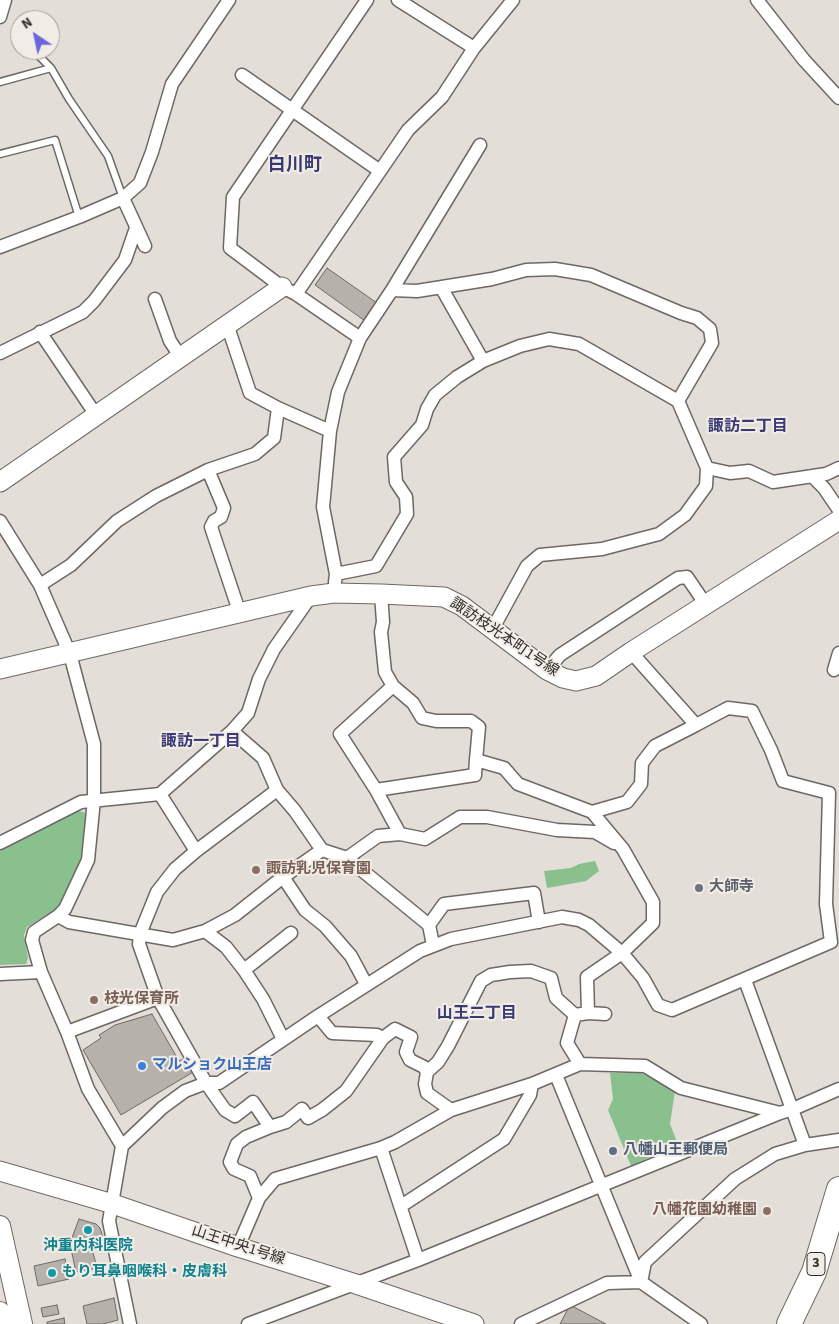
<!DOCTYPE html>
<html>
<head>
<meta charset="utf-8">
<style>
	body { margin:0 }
	#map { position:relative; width:839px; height:1324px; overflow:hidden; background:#e4ded8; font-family:"Source Sans 3",sans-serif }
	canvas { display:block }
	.north { position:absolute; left:10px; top:10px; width:50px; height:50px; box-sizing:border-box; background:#f1ece5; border:1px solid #a39f9a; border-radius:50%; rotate:326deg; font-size:14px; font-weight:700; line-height:20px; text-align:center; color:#2e2c2a }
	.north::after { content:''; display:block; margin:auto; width:18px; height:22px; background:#6966df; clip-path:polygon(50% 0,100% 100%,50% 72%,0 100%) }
</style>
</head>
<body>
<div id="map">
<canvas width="839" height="1324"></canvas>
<div class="north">N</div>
</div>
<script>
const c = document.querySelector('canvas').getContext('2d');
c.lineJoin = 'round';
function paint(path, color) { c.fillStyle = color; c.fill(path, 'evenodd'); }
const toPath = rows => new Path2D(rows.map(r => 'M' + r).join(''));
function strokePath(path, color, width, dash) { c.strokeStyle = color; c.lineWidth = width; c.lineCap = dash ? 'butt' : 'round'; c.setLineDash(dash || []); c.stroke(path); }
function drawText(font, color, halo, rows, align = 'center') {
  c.font = font + ' "Source Sans 3","Noto Sans JP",sans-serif'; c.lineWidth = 4; c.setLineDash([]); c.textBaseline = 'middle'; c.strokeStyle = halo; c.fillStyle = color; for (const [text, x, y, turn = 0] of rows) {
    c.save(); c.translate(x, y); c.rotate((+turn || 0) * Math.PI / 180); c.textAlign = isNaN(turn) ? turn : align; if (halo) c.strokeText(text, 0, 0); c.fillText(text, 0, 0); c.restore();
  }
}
paint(toPath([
	[75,811,84,812,87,816,83,854,67,895,59,907,27,927,24,935,28,958,26,964,0,965,0,850],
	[595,861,599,871,586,881,547,888,544,871,571,868,579,864],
	[610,1073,641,1073,675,1091,670,1124,678,1144,631,1166,608,1110,613,1099]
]), '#89c08e');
const building = toPath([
	[327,268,377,303,365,321,315,285,327,268],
	[152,1014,179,1061,187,1057,195,1071,121,1115,83,1050,101,1038,99,1035,115,1025,152,1014],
	[79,1219,96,1224,100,1228,104,1240,76,1245,70,1243,79,1219],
	[91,1245,97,1268,76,1272,71,1249,91,1245],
	[65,1259,69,1279,38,1286,34,1266,65,1259],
	[114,1298,118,1320,103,1324,87,1324,83,1306,114,1298],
	[57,1305,59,1314,43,1317,41,1308,57,1305],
	[570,1305,606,1324,560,1324,570,1305],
	[64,1318,65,1324,47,1324,47,1322,64,1318]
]);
paint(building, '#b6b1ab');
strokePath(building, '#6e6a64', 1);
const lane = toPath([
	[40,57,51,68,69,99,108,156,123,198],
	[0,82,51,68],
	[0,154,55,140,79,217]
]);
const street = toPath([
	[398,0,474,48],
	[757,0,804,60,839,98],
	[0,17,5,0],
	[242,75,380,171],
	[123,198,145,246],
	[0,247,79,217,123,198,140,183,152,152,172,84,229,0],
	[441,287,483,361],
	[392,290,480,145],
	[296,294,408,130,442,97,474,48,513,0],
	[155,299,170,341,180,356],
	[227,324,250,393,278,408,330,431],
	[40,332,96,415],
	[360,338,296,294,282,287,230,248,233,197,367,0],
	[0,353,83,312,94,301,125,260,136,228],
	[707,468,730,473,749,471,773,482,826,474,839,468],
	[208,470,224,508,221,517,214,521,211,527,240,614],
	[812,476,824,488,839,510],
	[0,521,40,585,70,654,94,744,94,800,88,860,65,909,58,916,34,932,32,940,41,972,67,1032,88,1089,122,1146],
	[336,574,376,566,407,514,406,497,396,482,394,457,422,425,427,409,435,395,457,377,483,361,520,346,549,339,579,344,678,401,707,468,706,486,685,515,659,534,602,549,540,555,527,566,492,630],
	[335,582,336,574,323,507,330,431,338,392,360,338,392,290,417,291,492,279,526,270,555,269,591,275,681,313,697,318,710,329,712,343,678,401],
	[40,585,71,565,117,521,156,496,208,470,255,454,274,438,278,408],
	[381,594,383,622,381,632,385,672,393,686,413,703,422,718,436,721,471,721,479,727,476,760,504,768,518,784,592,812,623,849,653,902,653,923,622,953,587,977,588,1013,575,1015,567,1043,580,1064],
	[547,670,560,655,678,578,687,577,706,605],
	[834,670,839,653],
	[393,686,340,734,376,790,400,834],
	[232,731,263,758,277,790,295,811,322,850,347,858,429,925,433,945],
	[376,790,475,775,476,760],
	[160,794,196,851],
	[592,812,627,802,641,784,642,763,655,746,696,725,631,652],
	[0,843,81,802,160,794,232,731,248,713,259,679,274,649,311,596],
	[347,858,378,836,400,834,425,839,460,817,487,817,557,830,595,832,614,843],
	[283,877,305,910,325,926,351,956,366,984],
	[58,916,69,922,173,940,205,931,235,915,283,877,322,850],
	[429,925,444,904,534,893,539,922],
	[205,931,226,947,244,970,263,999,283,1039],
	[244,970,291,933],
	[0,974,41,972],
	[745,980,805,1145],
	[588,1013,605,1014],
	[318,1016,332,1033,377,1035,383,1038,395,1029,411,1037,406,1052,410,1060,424,1067,427,1072,425,1084,427,1093,451,1110],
	[67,1032,158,998],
	[427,1072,438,1062,448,1046,481,981,491,975,510,972,531,971,551,978,556,998,575,1015],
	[556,1075,641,1282,701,1324],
	[270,1127,253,1102,235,1116,225,1110,206,1083,158,998,139,944,140,934,157,892,175,869,196,851,277,790],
	[381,1148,418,1260],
	[259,1198,250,1176,234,1169,230,1162,237,1144,246,1137,270,1127,286,1122,302,1109,308,1118,322,1110,346,1091,383,1038],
	[401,1206,504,1139,530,1095,532,1084],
	[238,1247,259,1198,275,1179,381,1148,395,1142,451,1110,532,1084,580,1064,645,1066,681,1088,780,1113],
	[641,1282,645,1262,735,1179,775,1154,805,1145,839,1140],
	[130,1324,109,1221,122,1146,162,1108,185,1091,206,1083,219,1083,318,1016,420,951,451,939,562,917,579,920,589,925,622,953,643,978,658,1005,672,1010,831,942,826,904,829,793,783,781,771,750,752,711,728,708,696,725],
	[248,1324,418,1260,780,1113,793,1109,839,1089],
	[521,1324,607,1283,641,1282]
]);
const secondary = toPath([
	[0,482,282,287],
	[0,669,311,596,334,593,381,594,444,597,462,606,547,670,563,678,576,681,596,676,631,652,839,520],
	[0,1171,113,1204,238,1247,356,1284,474,1324]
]);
const primary = toPath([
	[0,1226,22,1324],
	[0,1312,3,1324]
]);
const highway = toPath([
	[789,1324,814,1272,839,1189]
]);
strokePath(lane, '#6d6863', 9);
strokePath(street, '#6d6863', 15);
strokePath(secondary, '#6d6863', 21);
strokePath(primary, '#6d6863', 22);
strokePath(highway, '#6d6863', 26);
strokePath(lane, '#fff', 6);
strokePath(street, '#fff', 12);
strokePath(secondary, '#fff', 19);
strokePath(primary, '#fff', 20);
strokePath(highway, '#fff', 24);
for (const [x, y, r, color] of [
	[256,870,5,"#8d6e63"],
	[699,888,5,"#6b7280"],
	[94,1000,5,"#8d6e63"],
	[142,1066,5,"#3f7fe0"],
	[613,1151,5,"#5c6f8a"],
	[767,1211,5,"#8d6e63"],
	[88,1230,5,"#0f9aa8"],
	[52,1273,5,"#0f9aa8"]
]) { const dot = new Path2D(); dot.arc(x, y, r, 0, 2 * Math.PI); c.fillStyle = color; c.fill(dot); strokePath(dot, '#f1ece5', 2); }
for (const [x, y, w] of [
	[816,1264,18]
]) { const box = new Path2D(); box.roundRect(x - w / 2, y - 11.5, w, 23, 4); c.fillStyle = '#f1ece5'; c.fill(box); strokePath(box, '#2e2c2a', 1); }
drawText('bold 14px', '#2e2c2a', null, [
	["3",816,1264]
]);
drawText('15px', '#2e2c2a', '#f1ece5', [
	["諏訪枝光本町1号線",504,638,34],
	["山王中央1号線",238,1246,18]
]);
drawText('bold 15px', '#785e54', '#f1ece5', [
	["諏訪乳児保育園",266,870],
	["枝光保育所",104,1000],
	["八幡花園幼稚園",757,1211,"right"]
], 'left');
drawText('bold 15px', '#5b616d', '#f1ece5', [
	["大師寺",709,888]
], 'left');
drawText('bold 15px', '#366cbe', '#f1ece5', [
	["マルショク山王店",152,1066]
], 'left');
drawText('bold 15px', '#4e5e75', '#f1ece5', [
	["八幡山王郵便局",623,1151]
], 'left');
drawText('bold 15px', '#0d838f', '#f1ece5', [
	["沖重内科医院",88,1247],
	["もり耳鼻咽喉科・皮膚科",62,1273,"left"]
]);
drawText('bold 16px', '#393975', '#f1ece5', [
	["諏訪二丁目",748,427],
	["諏訪一丁目",201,742],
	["山王二丁目",477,1014]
]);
drawText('bold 18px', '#393975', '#f1ece5', [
	["白川町",295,166]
]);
</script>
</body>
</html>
